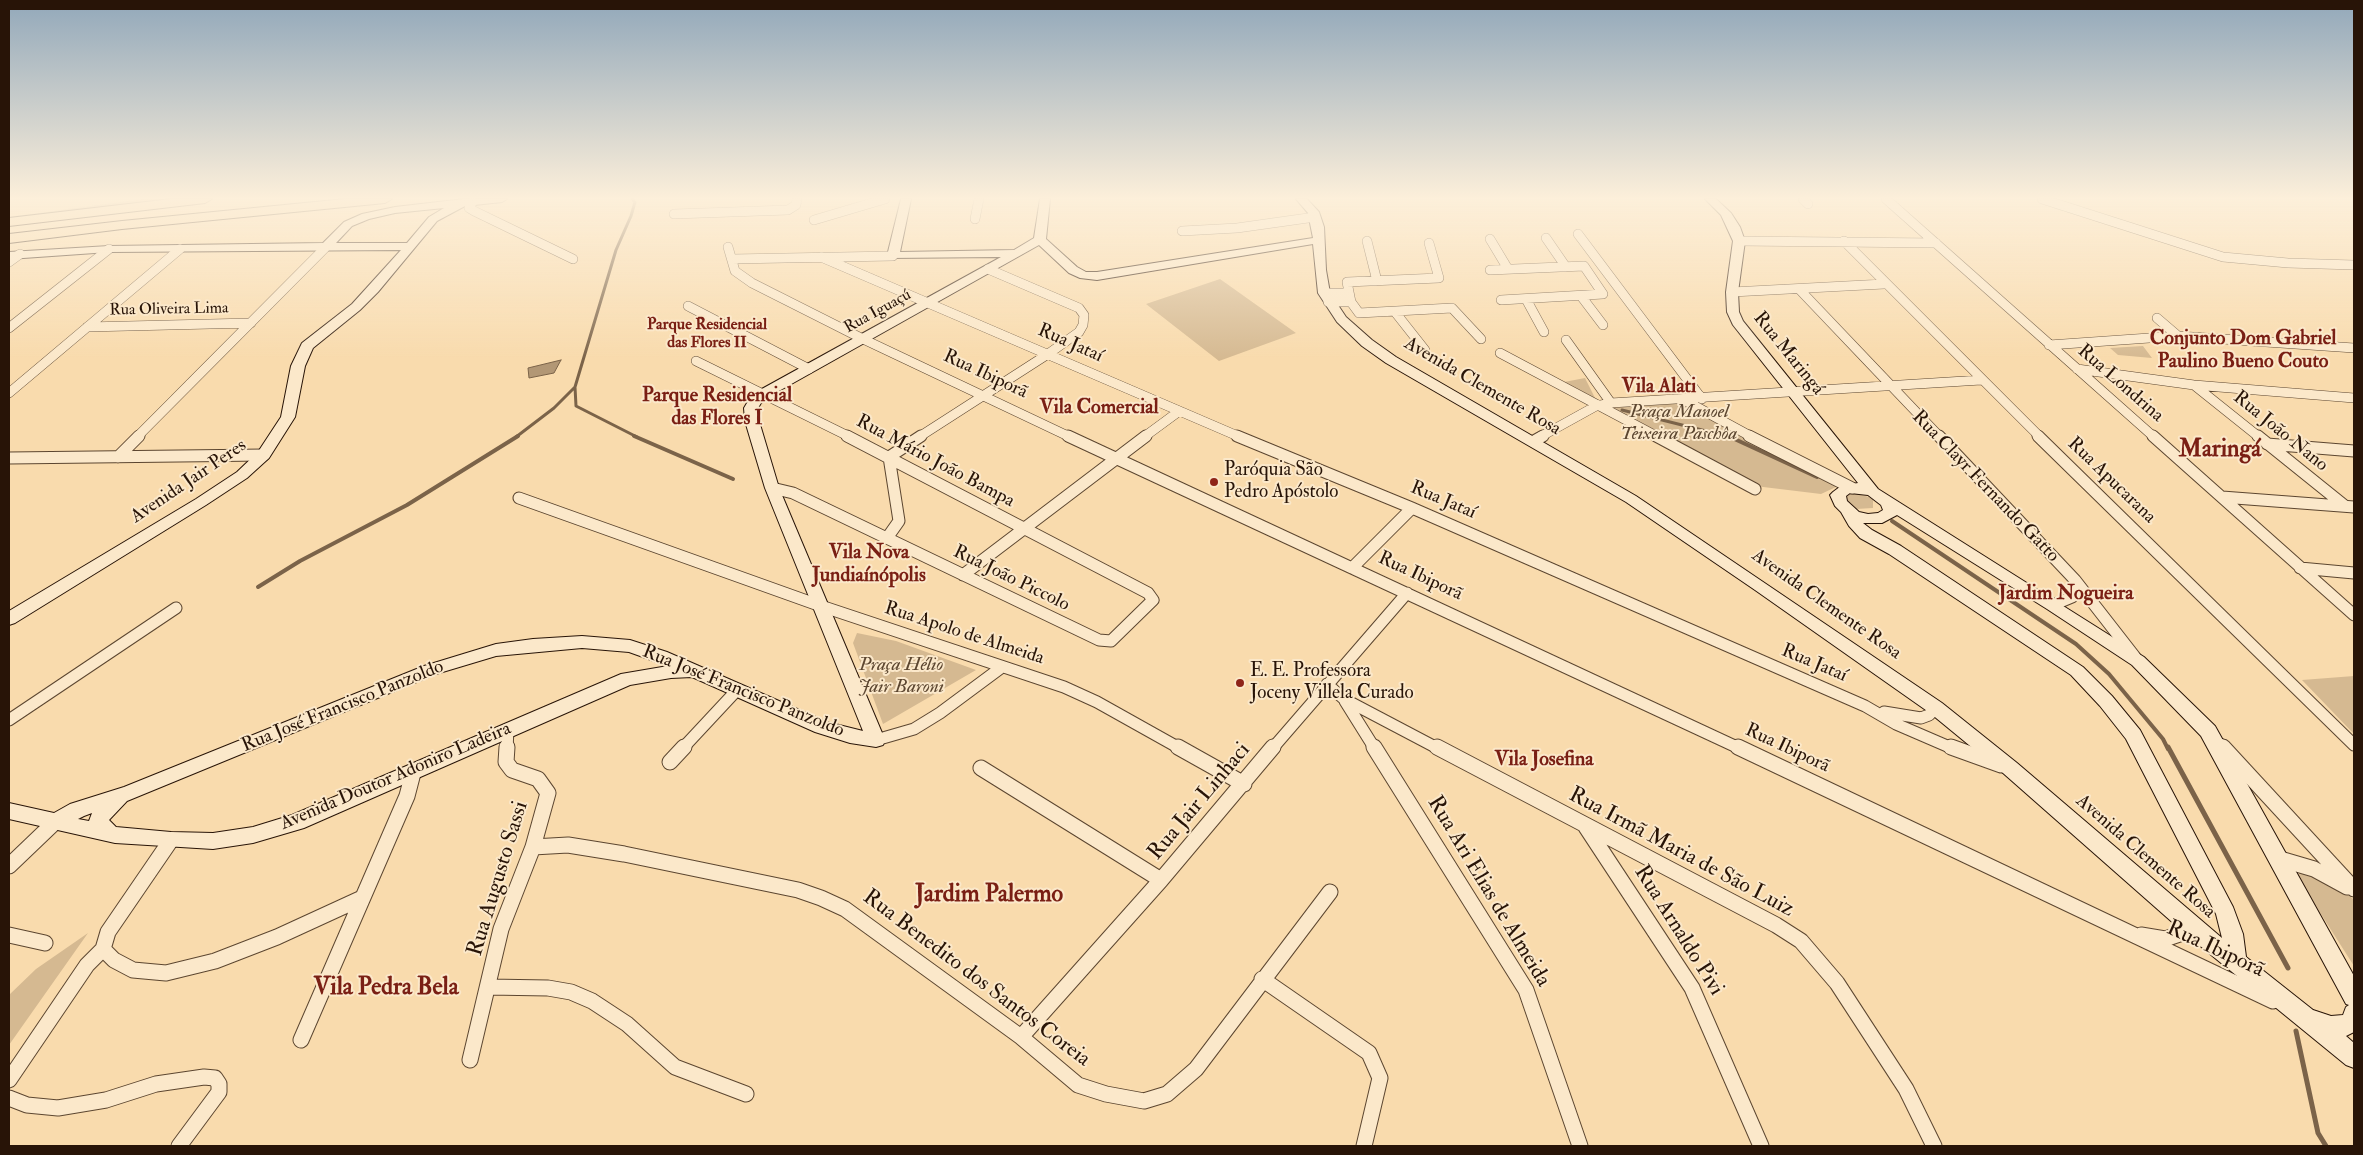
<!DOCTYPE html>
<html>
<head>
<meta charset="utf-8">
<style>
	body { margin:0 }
	#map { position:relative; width:2363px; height:1155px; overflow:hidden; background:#f9dbad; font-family:"IM FELL Double Pica",serif }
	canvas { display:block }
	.frame { position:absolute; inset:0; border:10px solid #281407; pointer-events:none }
</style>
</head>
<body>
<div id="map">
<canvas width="2363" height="1155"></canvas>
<div class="frame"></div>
</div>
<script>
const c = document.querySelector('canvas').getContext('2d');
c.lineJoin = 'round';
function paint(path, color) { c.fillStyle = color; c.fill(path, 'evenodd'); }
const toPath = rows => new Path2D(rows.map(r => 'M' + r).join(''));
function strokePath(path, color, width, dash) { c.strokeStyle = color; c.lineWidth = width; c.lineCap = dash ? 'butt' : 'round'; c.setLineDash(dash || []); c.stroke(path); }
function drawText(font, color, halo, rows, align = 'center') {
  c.font = font + ' "IM FELL Double Pica",serif'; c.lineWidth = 4; c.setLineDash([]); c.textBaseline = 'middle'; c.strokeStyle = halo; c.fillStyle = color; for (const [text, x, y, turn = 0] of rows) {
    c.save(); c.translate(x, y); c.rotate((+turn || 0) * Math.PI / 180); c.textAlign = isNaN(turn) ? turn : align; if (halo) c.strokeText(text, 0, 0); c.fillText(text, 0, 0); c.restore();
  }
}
paint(toPath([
	[143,199,185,199,9,220,9,217],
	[1220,279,1296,333,1219,361,1146,304],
	[2143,346,2152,358,2118,355,2110,348],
	[1585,378,1596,400,1559,383],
	[1683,403,1836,487,1821,494,1755,486,1603,408],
	[1850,492,1869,497,1873,500,1873,508,1856,509,1847,505,1845,496],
	[857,633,896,641,976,670,883,724,853,643],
	[2354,676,2354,734,2302,680],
	[2302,872,2332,878,2354,900,2354,966,2296,875],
	[88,933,9,1045,9,995,36,969]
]), '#d5b991');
const water = toPath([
	[561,360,554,373,529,378,528,368,561,360]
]);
paint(water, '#b29775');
strokePath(water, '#7b6349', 1);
strokePath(toPath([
	[632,199,635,202,631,216,616,250,575,387,576,406,637,437],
	[1622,410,1730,437],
	[516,437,554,408,575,387]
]), '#7b6349', 3);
strokePath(toPath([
	[634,436,733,479],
	[1728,436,1817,477],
	[1892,521,2076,644,2109,674,2163,739,2168,749],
	[258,587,300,561,407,505,518,436]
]), '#7b6349', 4);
strokePath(toPath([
	[2168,747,2288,968],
	[2296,1031,2318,1133,2326,1146]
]), '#7b6349', 5);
const streetFar2 = toPath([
	[1803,199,1808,204],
	[1886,199,2154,437],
	[2042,199,2223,257,2288,263,2354,265],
	[473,201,469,208,474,211,573,259],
	[674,214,788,210,796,205,797,199],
	[975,219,979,199],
	[814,220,885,199],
	[1182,231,1237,228,1315,217],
	[1578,234,1702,399],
	[1546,238,1566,267],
	[1490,239,1508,269],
	[1367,241,1377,281],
	[1739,241,1936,243],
	[1844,241,2040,437],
	[1429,243,1439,278,1347,282,1351,302,1359,313,1452,308,1481,339],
	[728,247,735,271,752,283,863,339,1070,437],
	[821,257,1240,437],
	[732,259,893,256],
	[9,262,20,254],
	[1490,270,1584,266,1603,294,1501,300],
	[1799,289,1940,437],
	[1732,292,1884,284],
	[1324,293,1348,293],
	[1581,296,1603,325],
	[1526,299,1544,332],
	[1328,302,1351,302],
	[688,306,809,369],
	[1395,312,1425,350],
	[2157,318,2178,336],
	[87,327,251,323],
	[9,328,109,249],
	[1566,340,1611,403],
	[2049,345,2178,336,2354,348],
	[1500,353,1658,437],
	[696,361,850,437],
	[2077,369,2194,385,2354,398],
	[2194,385,2259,437],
	[9,393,180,249],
	[1684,400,1752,437],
	[137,437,325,248],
	[919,437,1048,354,1079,332,1083,325,1084,315,1079,308,988,269],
	[1144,437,1178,412],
	[1540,437,1596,406,1611,403,1981,380]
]);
const streetFar1 = toPath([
	[1068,436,1741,749],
	[1237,436,1412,508,1865,706,1896,724,1954,749],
	[1656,436,1755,489],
	[1749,436,1852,488],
	[1939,436,2075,580,2135,657],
	[2038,436,2354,745],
	[2153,436,2354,615],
	[2258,436,2345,506],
	[1534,441,1543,436],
	[2267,444,2354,451],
	[118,457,139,436],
	[9,458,264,455],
	[772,488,793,493,1099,640,1111,641,1153,600,1148,593,847,436],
	[2222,497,2354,507],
	[519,498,821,606,1064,687,1097,702,1181,749],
	[887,538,899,521,889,457,921,436],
	[1352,568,1412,508],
	[2300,568,2354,573],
	[963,575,1146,436],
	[2053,605,2072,597,2076,592,2075,580],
	[1327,684,1344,699,1439,749],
	[1345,701,1375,749],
	[1884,712,1921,718,1929,715,1936,708],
	[9,720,176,608],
	[876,740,914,729,940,713,1002,667],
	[2220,744,2225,749],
	[507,749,508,730],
	[682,749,737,690],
	[1272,749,1407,593]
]);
const street = toPath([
	[1178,747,1244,784],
	[1374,747,1526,990,1580,1146],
	[1437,747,1776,925,1801,941,1837,983,1906,1089,1934,1146],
	[1738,747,2273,1001],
	[1951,747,2001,765],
	[2223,747,2354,889],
	[670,762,684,747],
	[981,768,1161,880],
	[1586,827,1692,988,1761,1146],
	[171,840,108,932,103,949,114,960,133,970,166,973,215,961,277,937,362,898],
	[533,847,568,845,624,854,798,890,821,898,845,909,1021,1037,1078,1085,1106,1094,1144,1101,1167,1094,1196,1069,1330,892],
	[2280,859,2314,869,2347,887],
	[9,866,55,822],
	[9,935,45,943],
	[2141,935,2165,939,2195,929],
	[1262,979,1369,1053,1380,1078,1364,1146],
	[489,987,548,988,571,992,592,1001,627,1024,675,1067,746,1094],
	[1021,1037,1161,880,1273,747],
	[301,1040,407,796,413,773],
	[470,1060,501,929,533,847,548,793,538,779,512,770,506,762,507,747],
	[9,1080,87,965,103,949],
	[9,1098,27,1105,58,1108,106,1100,156,1084,204,1077,215,1078,219,1084,219,1092,179,1146]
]);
const secondary = toPath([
	[464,199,507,199,502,202,465,206,437,221,378,292,360,310,313,348,305,366,295,417,269,458,247,478,206,505,15,623,9,625,9,611,196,499,237,472,258,452,281,417,291,366,302,343,352,304,401,250,109,252,9,259,9,252,109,246,323,243,344,222,362,214,395,207,464,199],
	[444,208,429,217,407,243,336,243,352,226,369,219,395,213,444,208],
	[901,199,911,199,900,252,1014,250,1034,238,1040,199,1050,199,1046,239,1077,267,1086,272,1097,272,1313,238,1308,213,1296,199,1307,199,1319,212,1324,227,1326,270,1330,293,1346,317,1372,340,1396,357,1636,496,1942,703,2017,763,2222,938,2216,914,2126,739,2100,706,2071,675,1889,554,1860,538,1849,526,1841,512,1835,506,1830,495,1833,492,1841,486,1858,483,1733,325,1727,312,1726,292,1733,241,1721,215,1705,199,1716,199,1731,213,1740,227,1745,241,1738,292,1739,312,1743,321,1878,489,2144,657,2215,726,2354,976,2354,1032,2346,1036,2354,1043,2354,1068,2346,1065,2188,936,2003,773,1930,713,1755,590,1626,502,1386,363,1362,346,1337,322,1318,293,1313,244,1097,280,1080,278,1069,273,1039,245,770,396,761,403,758,408,759,421,779,488,885,740,883,745,876,747,850,743,815,732,692,677,671,678,630,685,304,828,253,843,213,849,115,843,9,819,9,803,54,813,70,804,124,787,424,666,496,644,533,639,582,636,630,640,667,652,827,722,863,731,765,488,745,421,744,408,750,398,760,390,1001,257,889,258,887,256,901,199],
	[1850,493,1868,495,1881,505,1883,510,1878,513,1868,514,1859,512,1847,501,1846,496,1850,493],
	[1897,515,2047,609,2132,665,2201,736,2346,1004,2349,1005,2346,1007,2343,1015,2331,1016,2313,1010,2246,957,2243,934,2233,907,2140,730,2112,696,2083,667,1901,546,1872,530,1863,523,1882,523,1897,515],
	[582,648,629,652,668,666,621,674,292,815,253,827,213,833,171,832,116,827,109,820,127,801,436,674,496,656,582,648],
	[92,813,89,821,78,819,84,816,92,813]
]);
const highway = toPath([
	[171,199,212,199,205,203,9,226,9,218,171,199],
	[345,199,392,199,385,203,122,229,9,243,9,234,122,221,345,199]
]);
strokePath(streetFar2, '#5c4630', 10);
strokePath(streetFar1, '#5c4630', 13);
strokePath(street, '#5c4630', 17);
strokePath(secondary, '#281407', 2);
strokePath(highway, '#281407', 2);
strokePath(streetFar2, '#fbe8ca', 9);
strokePath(streetFar1, '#fbe8ca', 11);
strokePath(street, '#fbe8ca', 15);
paint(secondary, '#fbe8ca');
paint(highway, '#f9dbad');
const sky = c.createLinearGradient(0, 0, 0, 360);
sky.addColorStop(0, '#92a8ba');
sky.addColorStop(0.55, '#fcefda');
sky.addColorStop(1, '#fcefda00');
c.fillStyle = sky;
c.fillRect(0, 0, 2363, 360);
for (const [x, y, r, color] of [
	[1214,482,5,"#8f2418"],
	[1240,683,5,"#8f2418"]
]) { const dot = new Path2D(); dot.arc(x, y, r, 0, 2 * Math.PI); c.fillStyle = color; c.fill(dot); strokePath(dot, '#fbe8ca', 2); }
drawText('16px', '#281407', '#fbe8ca', [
	["Rua Oliveira Lima",169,310,-1],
	["Rua Iguaçú",878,312,-29]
]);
drawText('bold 16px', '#7a1f14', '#fbe8ca', [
	["Parque Residencial",707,326],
	["das Flores II",707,344]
]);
drawText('19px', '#281407', '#fbe8ca', [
	["Rua Jataí",1070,344,24],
	["Rua Maringá",1788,354,51],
	["Rua Ibiporã",985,375,25],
	["Rua Londrina",2120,384,41],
	["Avenida Clemente Rosa",1482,387,30],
	["Rua João Nano",2280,432,39],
	["Rua Mário João Bampa",935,462,28],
	["Rua Apucarana",2111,481,44],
	["Avenida Jair Peres",189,482,-34],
	["Rua Clayr Fernando Gatto",1985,487,46],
	["Rua Jataí",1443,501,23],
	["Rua Ibiporã",1420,577,25],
	["Rua João Piccolo",1011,579,26],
	["Avenida Clemente Rosa",1826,605,35],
	["Rua Apolo de Almeida",964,634,18],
	["Rua Jataí",1814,664,23],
	["Rua José Francisco Panzoldo",743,692,22],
	["Rua José Francisco Panzoldo",343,707,-22],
	["Rua Ibiporã",1787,749,25],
	["Avenida Doutor Adoniro Ladeira",396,777,-23],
	["Avenida Clemente Rosa",2145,857,41]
]);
drawText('italic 19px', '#5c4630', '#fbe8ca', [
	["Praça Manoel",1679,413],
	["Teixeira Paschôa",1679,435],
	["Praça Hélio",901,666],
	["Jair Baroni",901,688]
]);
drawText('19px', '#281407', '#fbe8ca', [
	["Paróquia São",1224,471],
	["Pedro Apóstolo",1224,493],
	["E. E. Professora",1250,672],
	["Joceny Villela Curado",1250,694]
], 'left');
drawText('bold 20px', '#7a1f14', '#fbe8ca', [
	["Conjunto Dom Gabriel",2243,340],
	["Paulino Bueno Couto",2243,363],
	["Vila Alati",1659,388],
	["Parque Residencial",717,397],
	["das Flores I",717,420],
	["Vila Comercial",1099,409],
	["Vila Nova",869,554],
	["Jundiaínópolis",869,577],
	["Jardim Nogueira",2066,595],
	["Vila Josefina",1544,761]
]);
drawText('22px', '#281407', '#fbe8ca', [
	["Rua Jair Linhaci",1200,802,-50],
	["Rua Irmã Maria de São Luiz",1681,853,28],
	["Rua Augusto Sassi",499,879,-73],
	["Rua Ari Elias de Almeida",1488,892,59],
	["Rua Arnaldo Pivi",1678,931,58],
	["Rua Ibiporã",2215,950,25],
	["Rua Benedito dos Santos Coreia",976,979,37]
]);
drawText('bold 24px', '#7a1f14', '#fbe8ca', [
	["Maringá",2220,451]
]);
drawText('bold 24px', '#7a1f14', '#fbe8ca', [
	["Jardim Palermo",989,896],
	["Vila Pedra Bela",386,989]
]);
</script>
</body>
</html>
